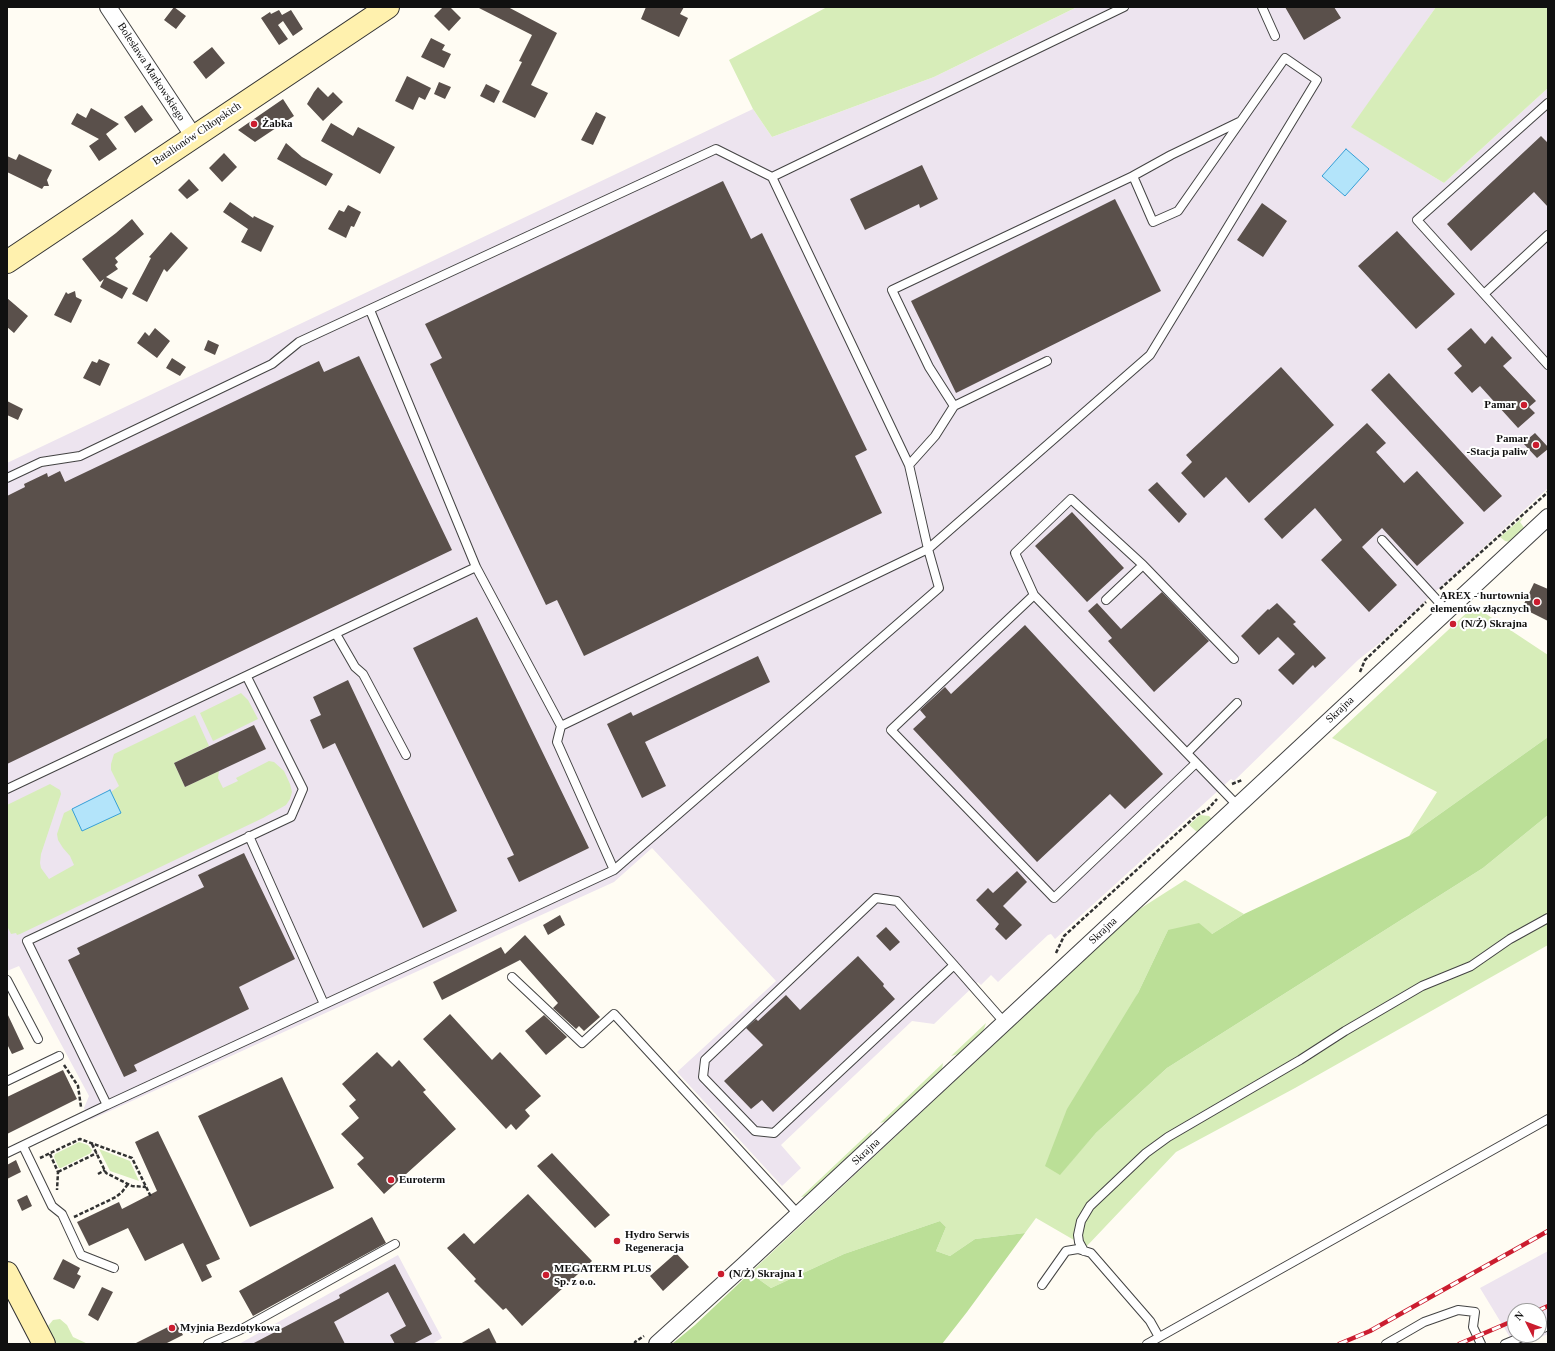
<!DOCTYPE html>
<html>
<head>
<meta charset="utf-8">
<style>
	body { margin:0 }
	#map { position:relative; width:1555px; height:1351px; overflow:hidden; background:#fffcf3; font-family:Georgia,serif }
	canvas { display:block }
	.frame { position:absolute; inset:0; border:8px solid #101010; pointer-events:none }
	.north { position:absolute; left:1507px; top:1303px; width:40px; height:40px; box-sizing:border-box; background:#fff; border:1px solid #9f9f9f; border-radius:50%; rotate:312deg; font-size:11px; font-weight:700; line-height:16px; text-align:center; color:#101010 }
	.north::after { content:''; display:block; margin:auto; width:14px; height:18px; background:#cb1d2f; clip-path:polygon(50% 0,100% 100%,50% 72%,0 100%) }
</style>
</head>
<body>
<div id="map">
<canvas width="1555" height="1351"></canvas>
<div class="frame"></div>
<div class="north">N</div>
</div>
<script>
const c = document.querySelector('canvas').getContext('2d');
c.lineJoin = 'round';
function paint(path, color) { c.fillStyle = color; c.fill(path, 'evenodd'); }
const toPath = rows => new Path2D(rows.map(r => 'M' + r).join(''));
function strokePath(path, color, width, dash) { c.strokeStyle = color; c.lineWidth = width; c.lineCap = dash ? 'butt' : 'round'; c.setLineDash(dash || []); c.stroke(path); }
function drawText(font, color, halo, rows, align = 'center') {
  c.font = font + ' Georgia,serif'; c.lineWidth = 4; c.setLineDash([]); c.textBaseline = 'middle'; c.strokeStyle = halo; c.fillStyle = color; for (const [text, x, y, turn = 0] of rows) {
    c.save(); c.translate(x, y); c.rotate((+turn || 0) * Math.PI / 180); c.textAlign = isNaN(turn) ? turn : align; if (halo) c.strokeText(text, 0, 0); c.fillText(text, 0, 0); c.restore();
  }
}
paint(toPath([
	[1077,7,1436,7,1352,127,1444,183,1548,88,1548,488,1382,641,1358,660,1234,781,1231,779,1055,939,1051,934,1048,935,998,982,991,975,981,985,978,982,934,1024,912,1021,781,1145,801,1168,782,1186,677,1072,776,981,652,848,614,882,90,1120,84,1108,89,1096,19,966,7,971,7,463,753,109,772,137,934,77],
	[1548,1251,1548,1334,1524,1344,1514,1344,1480,1288],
	[1515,1311,1539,1311,1539,1335,1515,1335],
	[398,1255,442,1338,432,1344,239,1344]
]), '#ede4ef');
paint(toPath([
	[827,7,1077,7,934,77,772,137,753,109,729,60],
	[1436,7,1548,7,1548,88,1444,183,1351,127],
	[1522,518,1523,518,1520,522,1525,529,1510,542,1505,541,1500,537],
	[1474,606,1548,655,1548,737,1409,836,1437,792,1332,738],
	[241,693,248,700,258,719,213,741,200,713],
	[195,715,209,746,174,763,185,787,219,771,218,778,223,788,238,781,236,778,269,761,274,762,284,771,290,784,292,792,290,799,286,805,263,818,20,934,17,935,16,933,11,934,7,926,7,805,50,784,60,790,61,794,41,854,40,863,41,868,49,879,74,865,70,856,63,848,58,840,57,834,64,813,72,809,82,831,120,813,111,792,119,786,111,770,111,764,114,754],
	[1200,815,1209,816,1212,819,1199,832,1197,832,1189,825],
	[1548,815,1548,945,1295,1088,1176,1152,1086,1247,1036,1218,1025,1233,975,1239,950,1256,936,1251,946,1227,940,1221,844,1254,771,1288,750,1273,1135,912,1185,880,1244,914,1212,934,1168,930,1138,993,1060,1174,1096,1133,1167,1068,1483,868],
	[986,1023,983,1032,959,1054,951,1056],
	[943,1063,942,1070,888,1121,880,1123],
	[872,1130,871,1137,807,1196,801,1197],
	[79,1142,88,1145,92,1150,91,1153,61,1168,59,1168,54,1157,55,1154],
	[99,1149,130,1161,139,1181,110,1171],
	[60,1319,67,1325,73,1337,88,1344,56,1344,48,1326,53,1320]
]), '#d7edb9');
paint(toPath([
	[1548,737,1548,815,1483,868,1167,1068,1096,1133,1060,1175,1045,1166,1067,1109,1138,993,1168,930,1199,923,1212,934,1244,914,1409,836],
	[940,1221,946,1227,936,1251,950,1256,975,1239,1025,1233,967,1312,942,1344,672,1344,695,1325,750,1273,771,1288,844,1254]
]), '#bbdf97');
const water = toPath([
	[1346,149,1369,169,1345,196,1322,176,1346,149],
	[110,790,121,813,82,831,72,809,110,790]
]);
paint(water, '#b3e4fa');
strokePath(water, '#359fd7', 1);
paint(toPath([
	[174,7,186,16,176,29,164,20],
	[443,7,450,7,461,18,449,31,434,16],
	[477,7,508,7,557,33,531,85,548,93,535,118,502,102,522,62,519,61,532,35],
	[646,7,684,7,680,14,688,18,679,37,641,19],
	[1285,7,1334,7,1341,18,1304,40],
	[279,10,282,15,291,10,303,29,293,36,283,21,278,25,288,39,279,45,261,18,270,12,271,14],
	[431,38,445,45,442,50,451,54,444,68,421,57],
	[212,47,225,63,206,79,193,62],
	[407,76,431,88,425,100,419,97,413,110,395,101],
	[439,82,451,87,445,99,434,94],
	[486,84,500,91,494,103,480,96],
	[318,87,328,97,333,92,343,102,323,121,307,104,314,92],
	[283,99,294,116,255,142,238,130],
	[142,105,153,120,135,133,124,117],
	[91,108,119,124,106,134,117,149,99,161,89,146,99,139,71,124,77,113,86,118],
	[596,112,606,117,593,145,581,140],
	[331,123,353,136,358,127,395,147,380,174,321,141],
	[1541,136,1548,143,1548,207,1534,192,1471,251,1447,224],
	[286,143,302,157,333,174,326,186,277,159],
	[224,153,237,167,222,182,209,168],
	[19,154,52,170,47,180,49,186,44,186,42,189,7,172,7,156,16,160],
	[922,165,938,199,920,208,919,204,865,230,850,199],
	[189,179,199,190,187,199,178,190],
	[723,181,751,239,762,233,867,450,855,456,882,513,584,656,557,600,546,605,430,364,442,358,425,324],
	[1115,199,1161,291,956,393,911,301],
	[230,202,253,218,254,216,274,226,261,252,241,242,248,229,223,212],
	[1262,203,1287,221,1263,257,1237,240],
	[348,205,361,212,354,227,351,226,346,238,328,229,339,210,344,212],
	[132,219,144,234,115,258,118,262,115,265,118,269,106,277,128,288,122,299,100,287,104,279,100,282,82,259,116,233],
	[1397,231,1455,294,1416,329,1358,266],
	[171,232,188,248,167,272,164,269,147,302,132,294,151,258,149,257],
	[75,291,76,297,82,300,71,323,54,315,66,292,68,294],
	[7,298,28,316,14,333,7,327],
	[155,328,170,341,157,358,137,343,145,332,149,336],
	[1471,328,1485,344,1492,336,1512,358,1503,366,1536,401,1529,407,1535,413,1518,428,1480,386,1472,393,1454,373,1462,366,1447,349],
	[208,340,219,345,215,355,204,350],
	[359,356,452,550,7,764,7,496,25,487,24,484,47,473,48,477,60,471,65,482,319,361,324,372],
	[172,358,186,367,180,376,166,368],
	[99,359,110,364,100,386,83,378,92,361,97,363],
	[1281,367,1334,425,1249,503,1226,477,1204,498,1181,473,1192,462,1186,455],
	[1389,373,1502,496,1484,512,1371,390],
	[7,401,23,409,18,420,7,415],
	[1367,423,1386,443,1376,452,1404,483,1417,471,1464,523,1417,566,1382,528,1362,547,1397,585,1369,612,1321,560,1342,540,1315,508,1282,539,1264,519],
	[1535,433,1548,447,1548,449,1537,458,1523,443],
	[1157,482,1187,514,1179,523,1148,490],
	[1072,512,1124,568,1087,602,1035,546],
	[1534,583,1548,589,1548,621,1522,608],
	[1162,592,1209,641,1154,692,1108,641,1112,638,1088,611,1097,603,1121,629],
	[1277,603,1296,622,1293,624,1326,658,1315,668,1313,665,1293,685,1278,670,1295,654,1278,637,1259,655,1241,636,1268,609,1269,610],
	[477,617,589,848,519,882,507,858,514,855,413,648],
	[1025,625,1163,774,1125,809,1110,794,1037,862,913,729,926,717,920,710,945,687,951,694],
	[758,656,770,682,645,742,666,786,642,798,607,724,631,712,633,716],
	[348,680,457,911,423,928,335,743,323,749,310,720,321,715,313,697],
	[254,725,266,749,185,787,174,763],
	[244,853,295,959,239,987,249,1009,134,1065,137,1071,124,1077,68,960,80,954,77,948,204,887,198,875],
	[1017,871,1027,882,1003,906,1022,925,1006,940,995,929,999,924,976,900,988,888,993,893],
	[560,915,565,925,548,935,543,925],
	[886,927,900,942,890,951,876,936],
	[525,935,600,1017,584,1031,579,1026,576,1029,553,1008,558,1003,520,960,442,1000,433,982,501,947,505,954],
	[858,956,884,984,883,986,895,999,773,1112,762,1100,751,1109,724,1081,763,1045,746,1028,756,1019,758,1021,786,995,800,1010],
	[7,1013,24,1049,12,1054,7,1044],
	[450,1014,492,1060,500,1052,541,1096,525,1110,530,1116,516,1130,511,1124,506,1129,423,1039],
	[544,1015,567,1037,546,1055,525,1031],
	[377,1052,392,1067,399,1060,426,1090,423,1092,456,1129,384,1194,357,1164,364,1158,341,1134,359,1118,349,1106,356,1100,342,1084],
	[63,1070,77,1099,7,1134,7,1097],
	[282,1077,334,1188,250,1227,198,1116],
	[158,1131,220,1259,206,1265,212,1277,202,1282,183,1243,145,1261,128,1228,89,1246,77,1222,119,1202,122,1209,157,1191,135,1142],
	[552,1153,610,1215,595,1228,537,1166],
	[16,1160,21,1172,7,1179,7,1165],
	[528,1194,592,1261,522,1326,506,1308,503,1310,474,1281,476,1279,447,1248,464,1233,474,1244],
	[27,1195,32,1206,22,1211,17,1200],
	[372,1217,386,1243,253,1316,239,1291],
	[676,1253,689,1267,663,1291,650,1276],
	[63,1259,80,1268,77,1274,81,1276,74,1289,53,1279],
	[395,1264,432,1334,413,1344,395,1344,390,1335,406,1326,388,1292,334,1322,345,1344,252,1344,340,1298,339,1295],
	[102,1287,113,1292,98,1321,88,1315],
	[176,1323,183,1335,165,1344,134,1344],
	[489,1328,497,1344,460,1344]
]), '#5a504b');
const lane = toPath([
	[1262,7,1275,36],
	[1548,103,1417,220,1548,365],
	[1133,176,1171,155,1239,122],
	[772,177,1124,7],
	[1484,294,1548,235],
	[370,310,476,567],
	[909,465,935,436,954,406,1047,361],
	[7,478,41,462,80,456,272,364,299,342,716,149,772,177,909,465,928,549,561,726,476,567,7,789],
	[1382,540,1448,612],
	[1034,595,1015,553,1071,499,1143,565,1234,659],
	[1106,600,1143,565],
	[336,634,355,667,363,674,406,755],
	[247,677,303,789,291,817,27,941,107,1105,614,870,939,588,928,549,1150,355,1317,80,1285,58,1178,211,1153,222,1133,176,892,290,929,367,954,406],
	[561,726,557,742,614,870],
	[1187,753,1237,703],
	[1196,763,1054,898,891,730,1034,595,1237,805],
	[249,836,324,1004],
	[954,965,774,1133,755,1131,703,1077,705,1060,876,898,897,901,954,965,1004,1022],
	[512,977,582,1043,614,1014,798,1214],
	[7,980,38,1039],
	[7,1081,59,1056],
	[23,1146,52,1206,62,1214,81,1255,114,1268],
	[7,1153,107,1105],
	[1084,1251,1079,1242,1078,1235,1081,1221,1090,1206,1146,1153,1168,1137,1300,1060,1345,1031,1422,986,1471,966,1510,939,1548,918],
	[1042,1285,1066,1251,1078,1249,1091,1253,1150,1321,1159,1337],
	[1539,1330,1548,1326],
	[208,1344,240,1330,395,1244],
	[1147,1344,1548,1119],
	[1386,1344,1424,1322,1458,1310,1475,1312,1473,1327,1481,1344],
	[1505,1344,1527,1335]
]);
const street = toPath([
	[108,7,194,137],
	[657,1344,743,1266,1548,517]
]);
const secondary = toPath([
	[7,262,388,7],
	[7,1273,44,1344]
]);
strokePath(lane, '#434343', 10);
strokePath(street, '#434343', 18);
strokePath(secondary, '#323232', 24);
strokePath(toPath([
	[1440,589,1548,492],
	[1360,672,1365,660,1426,602],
	[1232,784,1242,780],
	[1209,810,1208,809,1217,799],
	[1056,953,1064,936,1197,815,1208,809],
	[64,1065,78,1086,81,1107],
	[92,1144,106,1173,132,1186,146,1187],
	[50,1154,58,1172,57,1190],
	[40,1158,80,1139,132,1158,151,1197],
	[58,1172,97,1153],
	[98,1174,105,1170],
	[74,1217,116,1197,122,1192,128,1184],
	[635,1344,635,1342,644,1336]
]), '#323232', 2.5, [4, 2]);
strokePath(lane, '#fff', 8);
strokePath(street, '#fff', 16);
strokePath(secondary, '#fff1ae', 22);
const rail = toPath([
	[1537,1311,1548,1306],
	[1339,1344,1370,1331,1548,1231],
	[1459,1344,1515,1320]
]);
strokePath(rail, '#cb1d2f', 4.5);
strokePath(rail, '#fff', 3, [9]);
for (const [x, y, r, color] of [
	[254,124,4,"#cb1d2f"],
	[1524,405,4,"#cb1d2f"],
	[1536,445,4,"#cb1d2f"],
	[1537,602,4,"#cb1d2f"],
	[1453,624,4,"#cb1d2f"],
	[391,1180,4,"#cb1d2f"],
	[617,1241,4,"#cb1d2f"],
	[721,1274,4,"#cb1d2f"],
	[546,1275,4,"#cb1d2f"],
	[172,1328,4,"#cb1d2f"]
]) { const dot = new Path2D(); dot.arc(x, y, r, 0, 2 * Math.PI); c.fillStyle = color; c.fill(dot); strokePath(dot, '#fff', 1.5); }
drawText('11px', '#101010', '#fff', [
	["Bolesława Markowskiego",151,72,57],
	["Batalionów Chłopskich",197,134,-34],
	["Skrajna",1340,710,-43],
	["Skrajna",1103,931,-43],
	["Skrajna",866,1152,-43]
]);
drawText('bold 11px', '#101010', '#fff', [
	["Żabka",262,124],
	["Pamar",1516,405,"right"],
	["Pamar",1528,439,"right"],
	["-Stacja paliw",1528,452,"right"],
	["AREX - hurtownia",1529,596,"right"],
	["elementów złącznych",1529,609,"right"],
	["(N/Ż) Skrajna",1461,624],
	["Euroterm",399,1180],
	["Hydro Serwis",625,1235],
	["Regeneracja",625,1248],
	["MEGATERM PLUS",554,1269],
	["Sp. z o.o.",554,1282],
	["(N/Ż) Skrajna I",729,1274],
	["Myjnia Bezdotykowa",180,1328]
], 'left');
</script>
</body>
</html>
